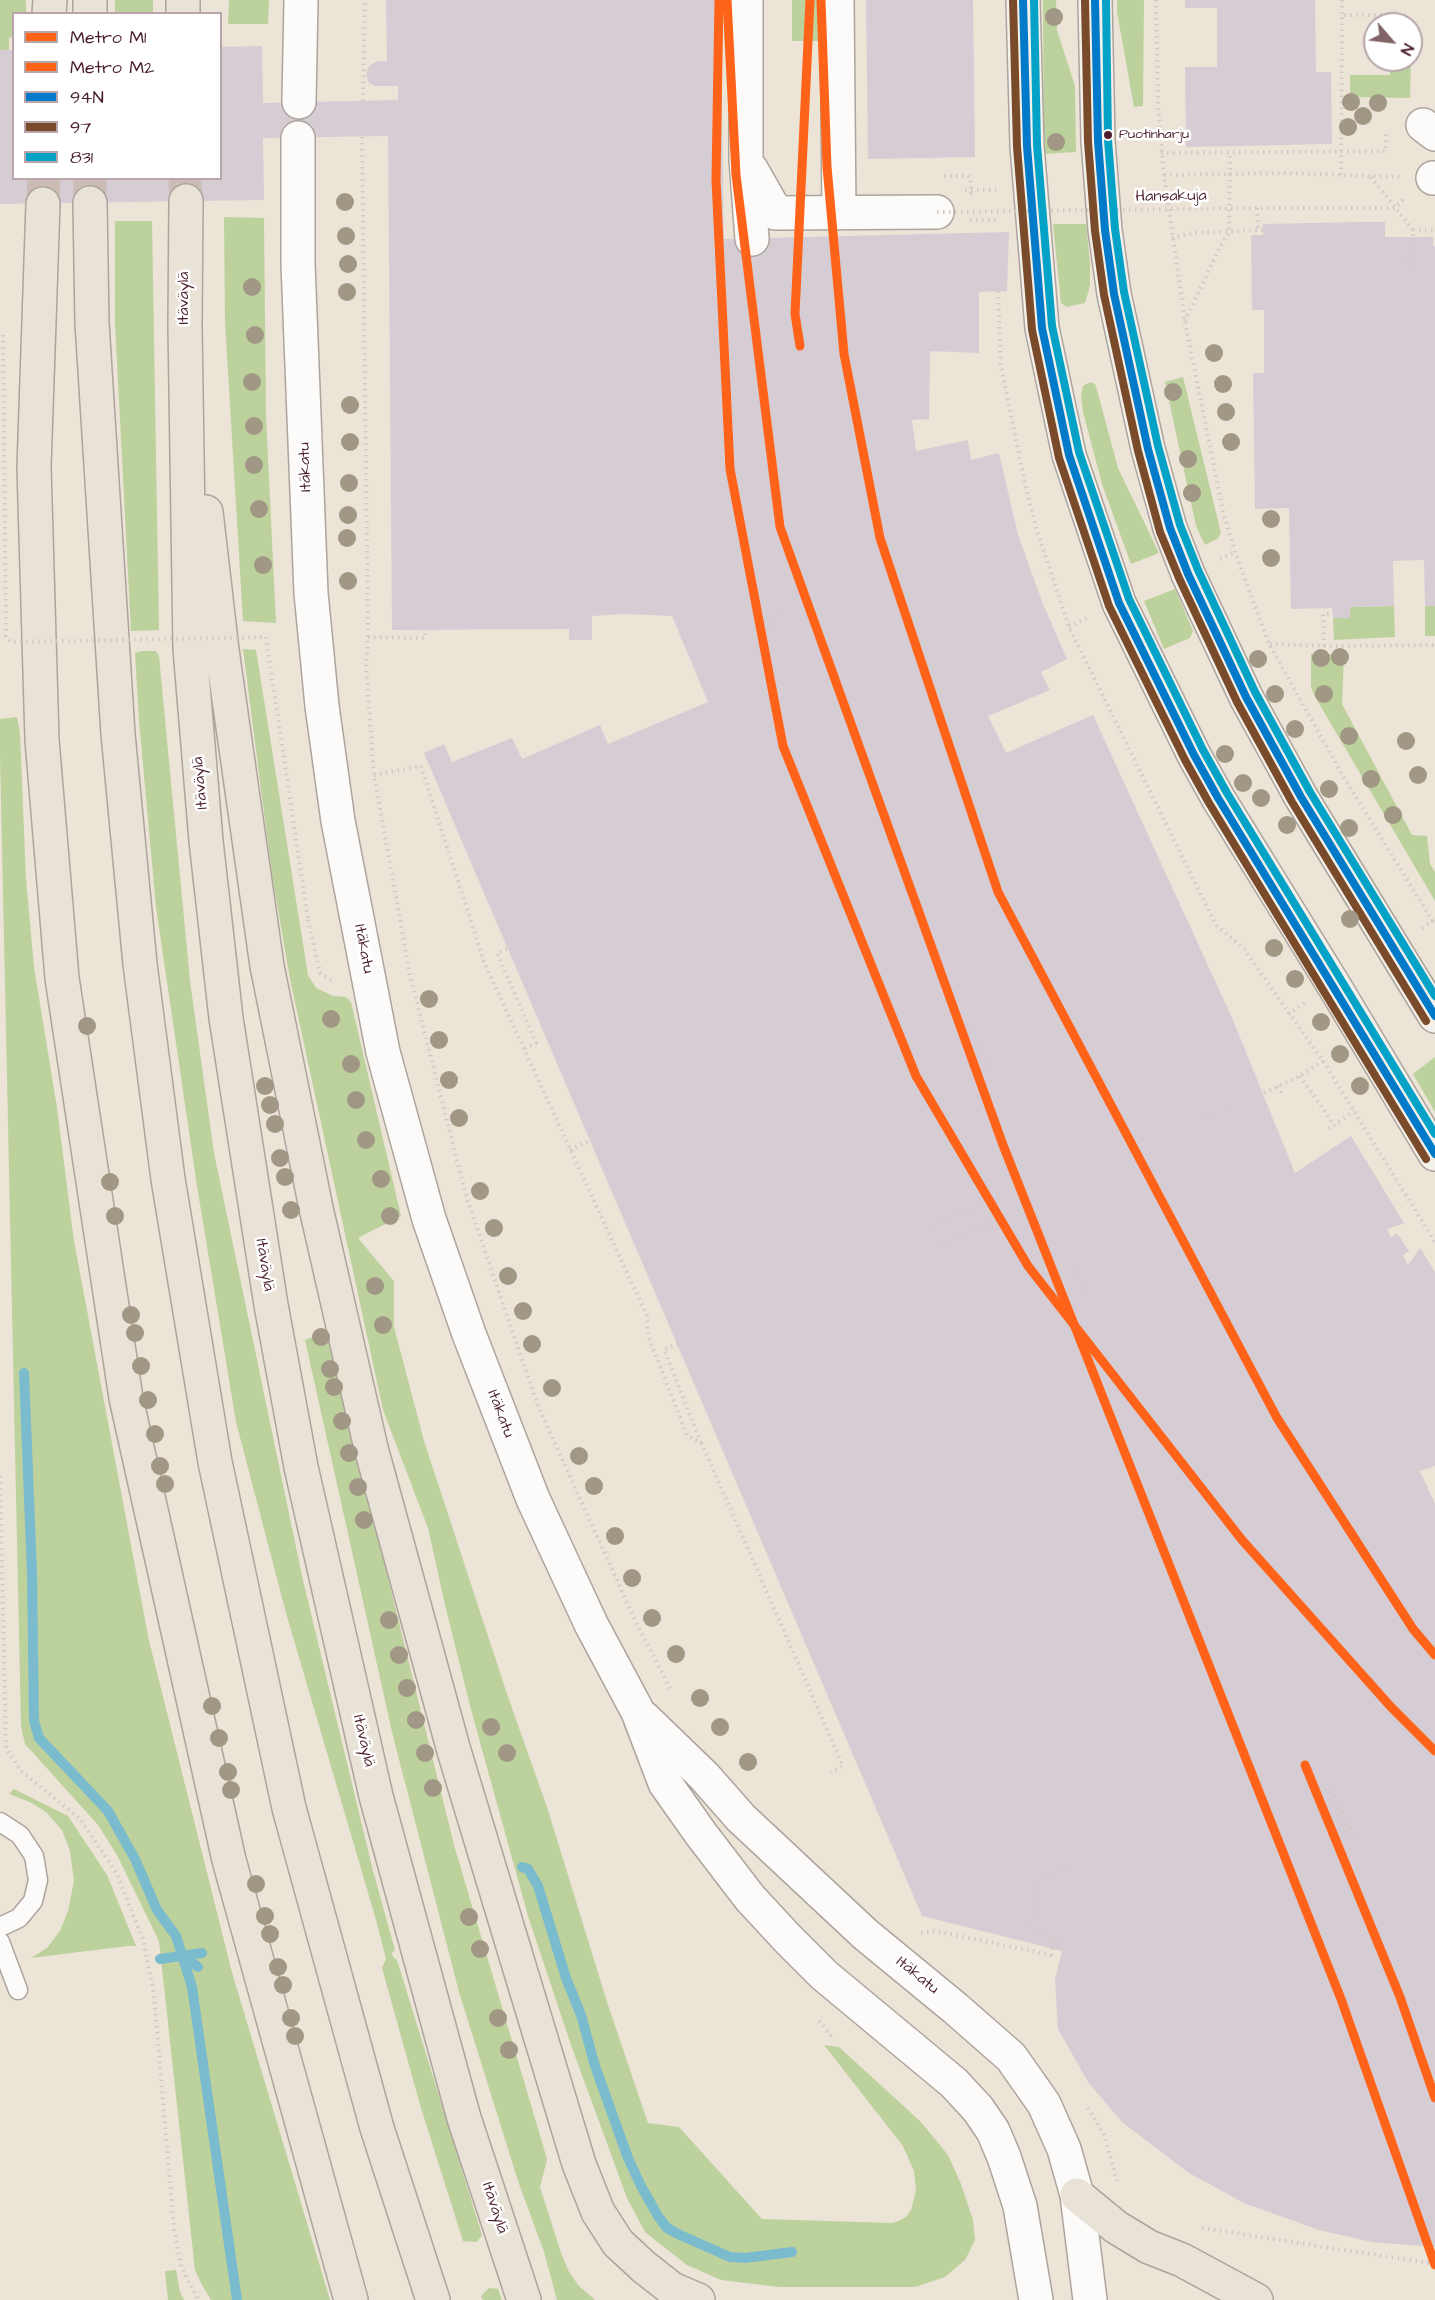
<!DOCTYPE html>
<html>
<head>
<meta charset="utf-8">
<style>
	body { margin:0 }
	#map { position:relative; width:1435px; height:2300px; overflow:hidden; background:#ebe4d7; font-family:"Architects Daughter",sans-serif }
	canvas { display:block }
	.legend { position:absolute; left:12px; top:12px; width:210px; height:168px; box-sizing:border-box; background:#fff; border:2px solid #b7a5aa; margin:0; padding:8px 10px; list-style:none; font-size:18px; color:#4a1f2b }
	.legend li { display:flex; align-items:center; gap:12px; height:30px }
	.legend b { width:30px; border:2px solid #b7a5aa }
	.north { position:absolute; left:1363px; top:12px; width:60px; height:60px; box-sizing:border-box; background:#fff; border:2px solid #b7a5aa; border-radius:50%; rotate:118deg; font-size:16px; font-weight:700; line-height:24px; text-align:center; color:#4a1f2b }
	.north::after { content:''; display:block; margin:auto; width:21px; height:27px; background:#826467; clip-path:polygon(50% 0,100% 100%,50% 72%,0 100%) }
</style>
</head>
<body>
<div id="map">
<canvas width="1435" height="2300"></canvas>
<ul class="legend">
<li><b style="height:8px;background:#ff6319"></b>Metro M1</li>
<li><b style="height:8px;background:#ff6319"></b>Metro M2</li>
<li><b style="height:8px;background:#007ac9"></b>94N</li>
<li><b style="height:8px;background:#7a4b2a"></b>97</li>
<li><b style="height:8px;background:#04a2c6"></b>831</li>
</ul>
<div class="north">N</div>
</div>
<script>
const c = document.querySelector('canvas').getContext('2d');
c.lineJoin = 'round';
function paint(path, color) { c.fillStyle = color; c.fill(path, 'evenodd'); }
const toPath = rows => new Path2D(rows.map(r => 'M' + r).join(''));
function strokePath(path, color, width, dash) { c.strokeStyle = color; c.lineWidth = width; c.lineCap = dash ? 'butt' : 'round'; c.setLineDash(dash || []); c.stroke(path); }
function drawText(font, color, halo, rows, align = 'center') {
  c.font = font + ' "Architects Daughter",sans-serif'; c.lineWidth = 5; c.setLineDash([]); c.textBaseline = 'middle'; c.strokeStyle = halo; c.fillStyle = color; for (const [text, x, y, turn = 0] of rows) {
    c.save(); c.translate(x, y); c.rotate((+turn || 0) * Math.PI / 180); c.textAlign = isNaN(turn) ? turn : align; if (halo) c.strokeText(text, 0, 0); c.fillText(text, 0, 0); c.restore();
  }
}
paint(toPath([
	[0,0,26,0,26,13,14,14,13,37,9,38,9,50,0,50],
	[115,0,153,0,153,13,115,13],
	[229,0,269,0,268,24,228,24],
	[792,0,832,0,832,41,792,41],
	[1043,0,1056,0,1057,30,1075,86,1076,152,1044,154],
	[1117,0,1144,0,1143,106,1134,107,1117,12],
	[1390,60,1411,60,1410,98,1350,97,1350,75,1390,75],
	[224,217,264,218,266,416,276,623,243,621,225,322],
	[115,221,152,221,159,630,131,631,115,324],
	[1053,224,1086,224,1090,264,1090,286,1085,303,1067,307,1061,303],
	[1183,377,1221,533,1217,539,1205,545,1196,526,1165,382],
	[1090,382,1095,384,1097,390,1118,468,1159,553,1131,564,1102,484,1083,412,1081,396,1083,386],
	[1175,589,1193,631,1190,638,1164,649,1144,601],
	[1394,606,1395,637,1334,640,1333,618,1350,617,1350,607],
	[1425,606,1435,606,1435,636,1425,636],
	[243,649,256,650,308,975,316,988,333,996,346,997,351,1002,401,1216,358,1238,394,1281,394,1327,424,1441,508,1697,547,1807,607,2002,648,2123,679,2127,762,2219,892,2223,899,2221,906,2217,911,2210,916,2190,914,2171,903,2146,824,2045,839,2047,921,2122,948,2155,961,2184,973,2220,975,2240,965,2260,945,2277,915,2287,779,2287,721,2280,687,2265,645,2232,627,2198,571,2045,528,1916,470,1706,445,1605,428,1528,383,1410,290,979,272,875],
	[141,651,156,651,159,656,190,981,214,1153,302,1576,373,1871,395,1950,392,1953,393,1957,397,1960,482,2235,477,2242,463,2241,421,2108,382,1968,386,1959,376,1920,286,1613,236,1422,197,1186,156,907,139,721,135,653],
	[1311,654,1344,655,1342,704,1412,835,1427,836,1430,864,1435,872,1435,901,1314,695,1311,687],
	[17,717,20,733,26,879,34,967,57,1108,74,1241,149,1641,231,1969,330,2300,211,2300,202,2285,195,2270,159,1941,117,1855,98,1825,25,1744,21,1726,0,754,0,719],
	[1435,1057,1435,1112,1413,1074],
	[327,1331,454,1845,547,2159,540,2187,561,2253,569,2272,579,2286,595,2300,557,2300,544,2252,518,2181,459,1992,392,1732,305,1340],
	[14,1789,68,1816,107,1875,136,1946,128,1946,31,1958,47,1948,60,1931,68,1911,74,1881,70,1851,62,1830,46,1812,32,1803,9,1794],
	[176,2270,180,2292,184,2300,168,2300,165,2271],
	[489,2288,498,2289,502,2300,483,2300,481,2296]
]), '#bdd19d');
strokePath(toPath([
	[24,1373,32,1572,34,1721,39,1738,108,1811,135,1859,157,1910,176,1936,192,1987,237,2300],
	[522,1867,528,1869,538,1886,566,1978,581,2015,595,2066,628,2158,641,2186,658,2216,667,2228,680,2235,730,2257,745,2258,792,2252],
	[182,1955,198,1967],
	[160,1959,202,1953]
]), '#7bbbce', 10);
paint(toPath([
	[386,0,720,0,724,239,1009,232,1007,291,979,292,979,353,930,351,929,419,912,420,916,451,968,440,971,460,999,453,1018,535,1043,604,1067,659,1041,672,1050,690,988,716,1006,753,1093,715,1233,1020,1295,1173,1351,1136,1404,1223,1387,1229,1391,1238,1397,1233,1409,1251,1403,1255,1408,1265,1420,1248,1435,1272,1435,1466,1420,1471,1435,1504,1435,2247,1372,2242,1319,2230,1244,2203,1189,2173,1122,2122,1088,2082,1058,2029,1055,1979,1062,1951,922,1916,424,753,444,744,452,762,512,738,522,759,600,725,608,744,708,702,672,616,625,614,592,616,592,640,569,640,569,629,392,630,388,136,263,138,264,200,0,204,0,50,14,50,14,178,220,178,220,47,262,46,263,103,398,100,398,86,375,86,369,83,367,77,367,71,370,65,378,61,387,61],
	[866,0,973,0,975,157,868,159],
	[1185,0,1315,0,1316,72,1331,72,1332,144,1186,147,1185,67,1217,67,1217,8,1185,8],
	[1361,222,1385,222,1385,237,1433,237,1433,246,1435,246,1435,606,1425,606,1424,560,1393,561,1394,606,1350,607,1350,618,1333,618,1332,608,1291,609,1289,508,1255,509,1253,373,1264,373,1264,310,1252,310,1251,235,1263,235,1263,224]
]), '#d6cdd4');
strokePath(toPath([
	[185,178,186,201],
	[90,203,90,178],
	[43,204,44,178]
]), '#cbbdb5', 33, [33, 16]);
const lane = toPath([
	[0,1822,20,1835,34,1856,38,1880,33,1901,19,1918,0,1927],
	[0,1942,18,1990]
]);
const street = toPath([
	[746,0,746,160,752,239],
	[837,0,839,213],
	[299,102,301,0],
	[1423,125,1435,134],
	[298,138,298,264,311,593,322,706,338,821,383,1052,429,1219,469,1334,533,1499,591,1624,638,1712,665,1783,701,1834,750,1898,788,1939,824,1975,954,2083,978,2109,993,2131,1004,2157,1020,2206,1036,2300],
	[751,169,776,213,937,212],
	[1433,178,1435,178],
	[644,1718,704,1776,741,1818,865,1934,955,2008,1011,2057,1044,2104,1064,2149,1077,2195,1090,2300]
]);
const secondary = toPath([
	[1023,0,1027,146,1042,328,1069,455,1119,603,1194,755,1218,798,1333,984,1435,1154],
	[1095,0,1098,141,1105,230,1114,294,1148,449,1170,528,1188,574,1246,697,1301,797,1435,1016]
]);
const highway = toPath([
	[49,14,50,0],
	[90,14,90,0],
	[183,14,183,0],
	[186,201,185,325,190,649,206,841,226,1018,271,1305,301,1467,376,1796,464,2118,524,2300],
	[90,203,92,323,118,734,140,964,168,1179,215,1462,289,1808,377,2128,433,2300],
	[43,204,34,467,42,740,62,978,126,1398,229,1860,351,2300],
	[206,512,222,650,267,966,316,1208,371,1448,454,1751,579,2164,598,2212,618,2243,644,2267,672,2289,698,2300],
	[1077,2195,1116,2227,1149,2247,1182,2260,1256,2300]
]);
strokePath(lane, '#ada49e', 21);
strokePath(street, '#ada49e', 36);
strokePath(secondary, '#ada49e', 36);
strokePath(highway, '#ada49e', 36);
strokePath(toPath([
	[1156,0,1158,105,1164,175,1185,322,1223,511,1235,552,1269,644,1343,776,1435,925],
	[1342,0,1342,15],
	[363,101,365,0],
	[362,137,368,637,366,666,374,775,410,975,465,1192,538,1406,636,1622,672,1692],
	[1161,153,1386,151,1386,130],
	[1164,175,1282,173,1399,177],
	[1341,175,1342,15,1410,15],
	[944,176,968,176,971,179,971,193,968,195],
	[1371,177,1413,230,1414,270],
	[965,190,996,190],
	[1257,208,1258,227,1262,230],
	[1261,208,1395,208,1405,197],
	[970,220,997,220],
	[1413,230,1435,231],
	[1172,238,1193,233,1263,230],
	[1402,262,1414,262],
	[998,291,1001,367,1026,488,1037,531,1069,627,1216,925,1244,949,1323,1061,1435,1242],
	[1185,321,1219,249,1229,232,1230,154],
	[1220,559,1235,552],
	[1069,627,1087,618],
	[368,637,425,638,425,630],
	[1270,644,1324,646,1435,645],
	[1324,646,1323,614,1332,614],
	[754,651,786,603],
	[374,775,421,766,484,962,647,1316,648,1336,687,1435,702,1444,843,1766,831,1773],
	[308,920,320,973,333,981],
	[1422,928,1435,919],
	[507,949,497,953,536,1043,524,1048],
	[1288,1014,1305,1003],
	[973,1030,991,1071],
	[1300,1076,1334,1125],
	[1278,1086,1283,1095],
	[1264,1093,1300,1076,1323,1061],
	[1202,1120,1226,1109],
	[1329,1129,1354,1111],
	[570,1150,590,1140],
	[932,1227,988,1201],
	[940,1244,997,1220],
	[1071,1262,1088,1296],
	[678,1344,664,1349,701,1443],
	[0,1476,6,1748,21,1771,80,1819,116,1872,143,1939,154,1994,174,2229,181,2266,198,2300],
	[1332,1790,1357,1844],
	[1328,1792,1354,1845],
	[921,1933,935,1931,1051,1955,1055,1939,1066,1943],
	[1055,1939,1030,1930,1038,1880,1069,1867],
	[819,2021,834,2039],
	[1088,2108,1104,2135,1117,2181],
	[1202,2228,1435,2264]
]), '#cfcac8', 4, [1.5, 4.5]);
strokePath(lane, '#fcfbf9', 18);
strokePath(street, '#fcfbf9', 33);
strokePath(secondary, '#f4f1eb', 33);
strokePath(highway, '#e9e2d6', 33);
strokePath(toPath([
	[937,212,1261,208],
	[3,335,6,636,11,642,266,637,308,920]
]), '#cfcac8', 4, [1.5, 4.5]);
strokePath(toPath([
	[1023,0,1027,146,1042,328,1069,455,1119,603,1194,755,1218,798,1435,1154],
	[1095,0,1098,141,1105,230,1114,294,1148,449,1170,528,1188,574,1246,697,1301,797,1435,1016]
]), '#007ac9', 8);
strokePath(toPath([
	[1013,0,1017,147,1032,330,1059,458,1109,606,1185,760,1209,803,1426,1159],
	[1085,0,1088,142,1095,231,1104,295,1138,451,1160,532,1179,578,1237,702,1292,802,1426,1021]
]), '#7a4b2a', 8);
strokePath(toPath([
	[1034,0,1037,145,1052,326,1079,452,1129,599,1203,750,1227,793,1435,1134],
	[1106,0,1108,140,1115,229,1124,292,1158,446,1180,525,1198,570,1255,692,1310,792,1435,996]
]), '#04a2c6', 8);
strokePath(toPath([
	[727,0,736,175,780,527,1003,1145,1341,1999,1435,2265],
	[800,346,795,314,810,0],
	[1305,1765,1400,1997,1435,2098]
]), '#ff6319', 9);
strokePath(toPath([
	[719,0,716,180,730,469,783,746,916,1076,1028,1266,1242,1540,1391,1707,1435,1751],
	[821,0,827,167,844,354,880,538,998,892,1277,1418,1413,1629,1435,1655]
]), '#ff6319', 9);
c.fillStyle = '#a19785';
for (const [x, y] of [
	[1054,17],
	[1351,102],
	[1378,103],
	[1363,116],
	[1348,127],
	[1056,142],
	[345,202],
	[346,236],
	[348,264],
	[252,287],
	[347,292],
	[255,335],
	[1214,353],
	[252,382],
	[1223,384],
	[1173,392],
	[350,405],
	[1226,412],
	[254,426],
	[350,442],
	[1231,442],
	[1188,459],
	[254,465],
	[349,483],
	[1192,493],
	[259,509],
	[348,515],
	[1271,519],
	[347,538],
	[1271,558],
	[263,565],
	[348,581],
	[1340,657],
	[1321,658],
	[1258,659],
	[1275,694],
	[1324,694],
	[1295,729],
	[1349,736],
	[1406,741],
	[1225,754],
	[1418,775],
	[1371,779],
	[1243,783],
	[1329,789],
	[1261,798],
	[1393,815],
	[1287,825],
	[1349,828],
	[1350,919],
	[1274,948],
	[1295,979],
	[429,999],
	[331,1019],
	[1321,1022],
	[87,1026],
	[439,1040],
	[1340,1054],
	[351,1064],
	[449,1080],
	[265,1086],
	[1360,1086],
	[356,1100],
	[270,1105],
	[459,1118],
	[275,1124],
	[366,1140],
	[280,1158],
	[285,1177],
	[381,1179],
	[110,1182],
	[480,1191],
	[291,1210],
	[115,1216],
	[390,1216],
	[494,1228],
	[508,1276],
	[375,1286],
	[523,1311],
	[131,1315],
	[383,1325],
	[135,1333],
	[321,1337],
	[532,1344],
	[141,1366],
	[330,1369],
	[334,1387],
	[552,1388],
	[148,1400],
	[342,1421],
	[155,1434],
	[349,1453],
	[579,1456],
	[160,1466],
	[165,1484],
	[594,1486],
	[358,1487],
	[364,1520],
	[615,1536],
	[632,1578],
	[652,1618],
	[389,1620],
	[676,1654],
	[399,1655],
	[407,1688],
	[700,1698],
	[212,1706],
	[416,1720],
	[491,1727],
	[720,1727],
	[219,1738],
	[425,1753],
	[507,1753],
	[748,1762],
	[228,1772],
	[433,1788],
	[231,1790],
	[256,1884],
	[265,1916],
	[469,1917],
	[270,1934],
	[480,1949],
	[278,1967],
	[283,1985],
	[291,2018],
	[498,2018],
	[295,2036],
	[509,2050]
]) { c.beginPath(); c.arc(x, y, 9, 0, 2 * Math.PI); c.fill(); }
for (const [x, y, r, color] of [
	[1108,135,5,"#4a1f2b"]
]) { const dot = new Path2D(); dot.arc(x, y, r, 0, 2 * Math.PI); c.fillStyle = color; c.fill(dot); strokePath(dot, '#fff', 2); }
drawText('14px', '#4a1f2b', '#fff', [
	["Puotinharju",1119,135]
], 'left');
drawText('16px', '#4a1f2b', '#fff', [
	["Hansakuja",1171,197,-1],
	["Itäväylä",185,298,-90],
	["Itäkatu",306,467,-92],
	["Itäväylä",201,783,-95],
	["Itäkatu",363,949,79],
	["Itäväylä",264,1265,81],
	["Itäkatu",500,1414,69],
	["Itäväylä",363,1741,77],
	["Itäkatu",917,1976,39],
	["Itäväylä",494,2208,72]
]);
</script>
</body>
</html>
